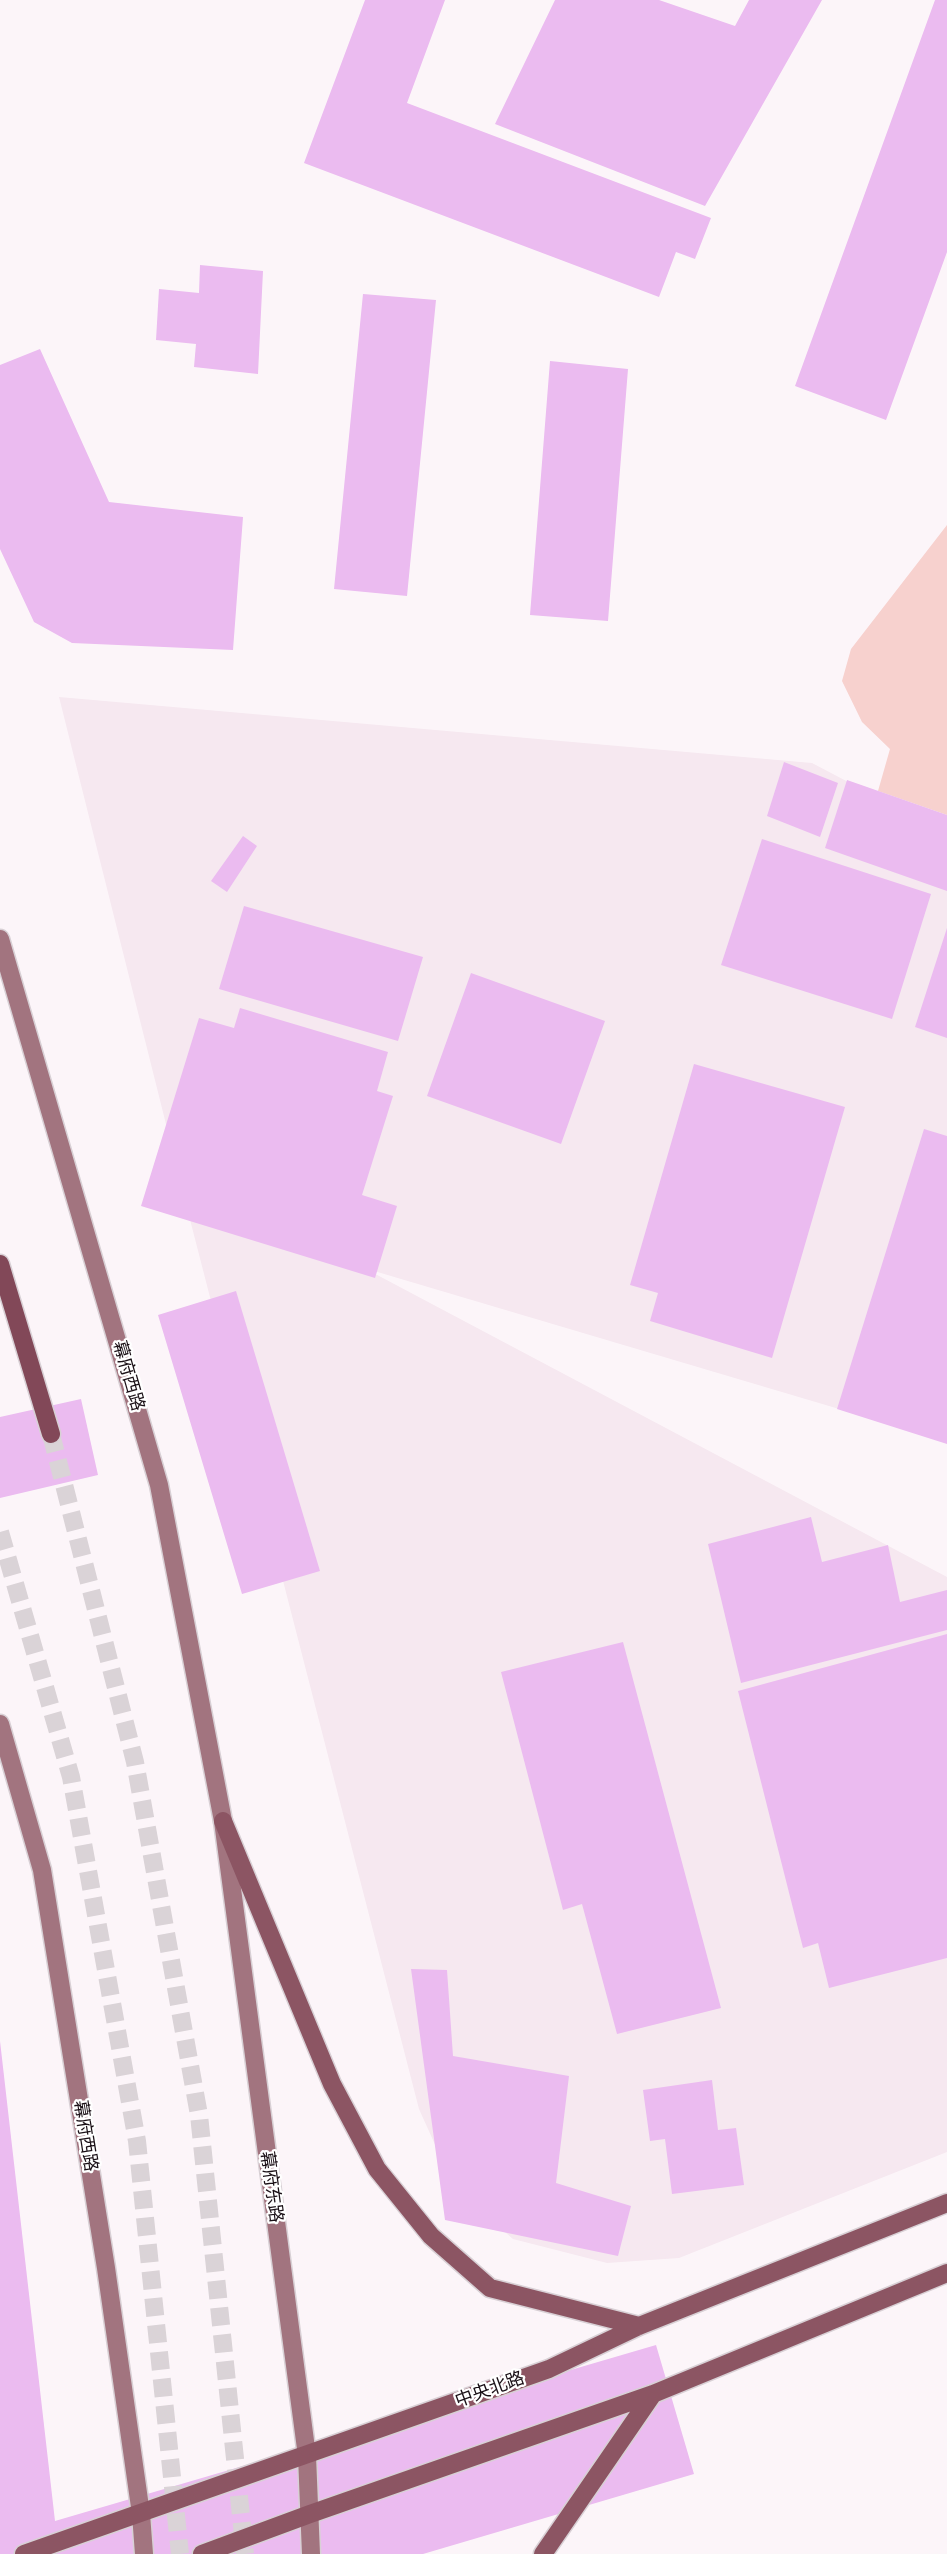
<!DOCTYPE html>
<html>
<head>
<meta charset="utf-8">
<style>
	body { margin:0 }
	canvas { display:block; background:#fcf5f9 }
</style>
</head>
<body>
<canvas width="947" height="2554"></canvas>
<script>
const c = document.querySelector('canvas').getContext('2d');
c.lineJoin = 'round';
function paint(path, color) { c.fillStyle = color; c.fill(path, 'evenodd'); }
const toPath = rows => new Path2D(rows.map(r => 'M' + r).join(''));
function strokePath(path, color, width, dash) { c.strokeStyle = color; c.lineWidth = width; c.lineCap = dash ? 'butt' : 'round'; c.setLineDash(dash || []); c.stroke(path); }
function drawText(font, color, halo, rows, align = 'center') {
  c.font = font + ' Helvetica,"Noto Sans SC",sans-serif'; c.lineWidth = 4.5; c.setLineDash([]); c.textBaseline = 'middle'; c.strokeStyle = halo; c.fillStyle = color; for (const [text, x, y, turn = 0] of rows) {
    c.save(); c.translate(x, y); c.rotate((+turn || 0) * Math.PI / 180); c.textAlign = isNaN(turn) ? turn : align; if (halo) c.strokeText(text, 0, 0); c.fillText(text, 0, 0); c.restore();
  }
}
paint(toPath([
	[59,697,812,763,913,816,947,825,947,1441,364,1268,947,1577,947,2152,679,2258,607,2263,513,2239,455,2189,419,2109,186,1204]
]), '#f6e8f0');
paint(toPath([
	[947,525,947,815,878,791,890,749,862,722,842,681,851,649]
]), '#f7d1ce');
paint(toPath([
	[365,0,445,0,407,103,711,218,695,259,676,252,659,297,304,163],
	[555,0,659,0,735,26,749,0,822,0,705,206,495,124],
	[935,0,947,0,947,252,886,420,795,386],
	[200,265,263,271,258,374,194,367,196,344,156,340,159,289,199,293],
	[363,294,436,300,407,596,334,589],
	[40,349,109,502,243,517,233,650,72,643,34,622,0,549,0,365],
	[550,361,628,369,608,621,530,615],
	[784,762,838,783,820,837,767,816],
	[847,780,947,815,947,891,825,848],
	[243,836,257,846,227,892,211,881],
	[762,839,931,894,892,1019,721,965],
	[244,906,423,957,398,1041,219,989],
	[947,928,947,1038,915,1027],
	[471,973,605,1021,561,1144,427,1096],
	[240,1008,388,1052,377,1091,393,1096,362,1195,397,1206,375,1278,141,1206,199,1018,234,1028],
	[694,1064,845,1107,772,1358,650,1321,658,1293,630,1285],
	[924,1129,947,1136,947,1444,837,1409],
	[236,1291,320,1571,242,1594,158,1315],
	[81,1399,98,1475,0,1498,0,1417],
	[811,1517,822,1562,888,1545,900,1602,947,1590,947,1630,741,1683,708,1544],
	[947,1634,947,1958,829,1988,818,1943,803,1948,738,1691],
	[623,1642,721,2008,617,2034,582,1904,563,1910,501,1672],
	[411,1969,447,1970,453,2056,569,2076,556,2183,631,2206,618,2256,445,2220],
	[0,2041,55,2521,656,2345,694,2474,423,2554,0,2554],
	[712,2080,718,2130,736,2128,744,2185,672,2194,665,2139,650,2141,643,2090]
]), '#ebbbf0');
strokePath(toPath([
	[51,1434,135,1762,199,2115,245,2554],
	[0,1532,71,1777,137,2141,180,2554]
]), '#dad3d7', 18, [18, 9]);
const secondary = toPath([
	[0,939,159,1485,223,1821,307,2456,311,2554],
	[0,1724,42,1870,106,2268,141,2514,144,2554]
]);
const primary = toPath([
	[223,1821,332,2084,377,2169,431,2236,490,2288,639,2326],
	[24,2554,549,2369,639,2326,947,2203],
	[202,2554,310,2514,653,2394,947,2273],
	[543,2554,653,2394]
]);
const trunk = toPath([
	[0,1264,51,1434]
]);
strokePath(secondary, '#d8d0d5', 21);
strokePath(primary, '#d8d0d5', 21);
strokePath(trunk, '#d8d0d5', 21);
strokePath(secondary, '#a2747f', 18);
strokePath(primary, '#8c5563', 18);
strokePath(trunk, '#824858', 18);
drawText('18px', '#1a1016', '#fff', [
	["幕府西路",128,1376,74],
	["幕府西路",85,2136,81],
	["幕府东路",271,2187,82],
	["中央北路",490,2390,-20]
]);
</script>
</body>
</html>
